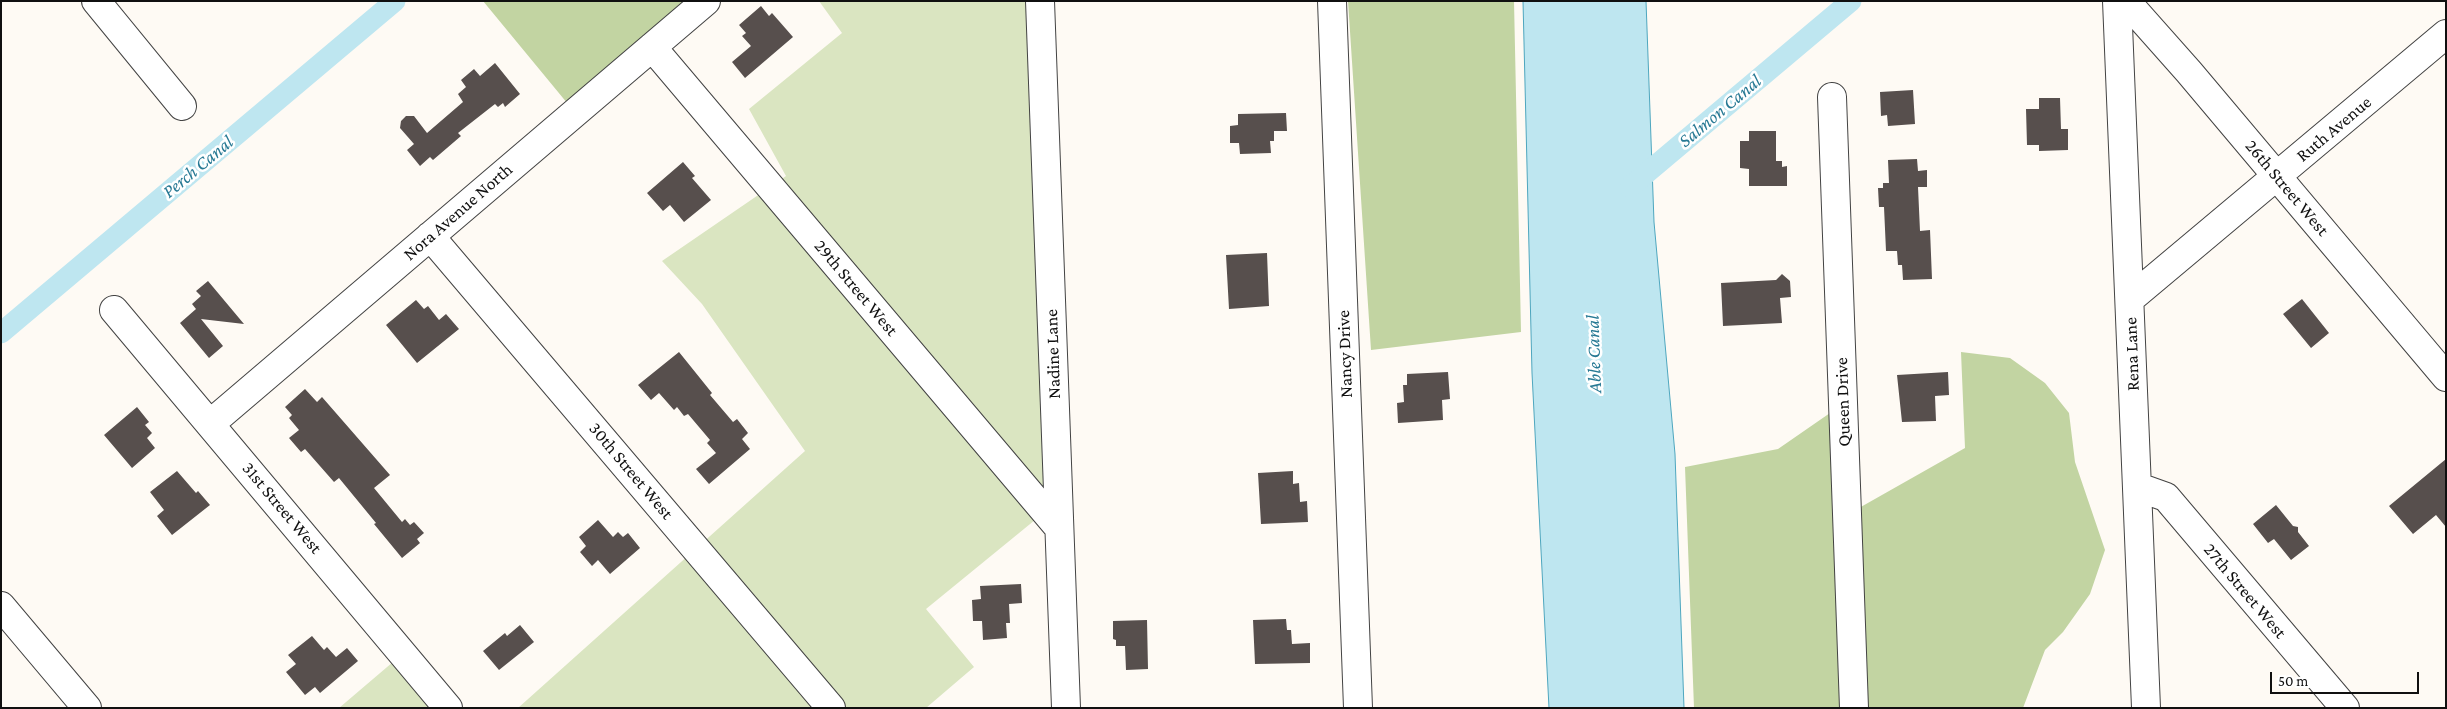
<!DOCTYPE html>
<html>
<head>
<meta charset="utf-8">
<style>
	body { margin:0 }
	#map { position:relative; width:2447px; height:709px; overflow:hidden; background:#fefaf4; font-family:"Crimson Pro",serif }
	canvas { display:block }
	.frame { position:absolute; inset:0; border:2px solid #101010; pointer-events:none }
	.scale { position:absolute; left:2270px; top:672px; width:149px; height:22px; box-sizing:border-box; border:2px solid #101010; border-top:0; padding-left:6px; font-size:15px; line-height:18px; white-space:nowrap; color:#101010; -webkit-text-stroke:4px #fff; paint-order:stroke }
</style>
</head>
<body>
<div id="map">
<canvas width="2447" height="709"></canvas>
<div class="frame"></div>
<div class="scale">50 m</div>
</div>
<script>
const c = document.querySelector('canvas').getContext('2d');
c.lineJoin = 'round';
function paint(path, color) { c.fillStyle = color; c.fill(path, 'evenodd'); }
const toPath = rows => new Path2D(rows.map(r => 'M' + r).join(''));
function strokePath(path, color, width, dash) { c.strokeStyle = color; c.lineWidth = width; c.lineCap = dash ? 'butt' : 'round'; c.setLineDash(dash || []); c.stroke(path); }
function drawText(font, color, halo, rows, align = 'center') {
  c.font = font + ' "Crimson Pro",serif'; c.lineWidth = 5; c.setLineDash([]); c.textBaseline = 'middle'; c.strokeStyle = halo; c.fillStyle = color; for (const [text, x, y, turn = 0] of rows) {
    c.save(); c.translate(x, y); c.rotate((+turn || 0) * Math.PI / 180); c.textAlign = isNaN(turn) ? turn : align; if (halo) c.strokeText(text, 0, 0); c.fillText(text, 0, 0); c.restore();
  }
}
paint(toPath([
	[819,1,1030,1,1057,502,926,609,974,667,926,708,518,708,805,451,702,304,662,261,786,176,749,109,842,33],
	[400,656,442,708,339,708]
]), '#dae5c1');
paint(toPath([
	[483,1,694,1,577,115],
	[1348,1,1514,1,1521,332,1371,350],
	[1961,352,2010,358,2045,383,2069,413,2075,462,2105,550,2090,594,2063,632,2045,650,2023,708,1694,708,1685,467,1778,449,1830,413,1859,508,1965,448]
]), '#c2d4a2');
const water = toPath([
	[1523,1,1646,1,1654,222,1675,454,1684,708,1549,708,1532,373,1523,1]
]);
paint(water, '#bee6f0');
strokePath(water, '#4ea6be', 1);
strokePath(toPath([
	[1630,187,1851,1],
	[1,333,395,1]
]), '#bee6f0', 21);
paint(toPath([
	[761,6,769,16,772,13,793,37,745,78,732,62,751,46,742,36,746,33,739,25],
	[495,63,520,94,505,107,503,103,498,107,495,104,458,133,461,136,433,160,430,157,420,166,407,150,414,144,400,128,401,121,406,116,414,116,427,133,463,102,458,94,466,87,461,80,474,69,480,76],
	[1913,90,1915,124,1888,126,1887,115,1881,116,1880,92],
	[2039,98,2060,98,2061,129,2068,129,2068,150,2039,151,2039,145,2027,145,2026,109,2039,109],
	[1286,113,1287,131,1274,131,1274,141,1270,141,1271,153,1240,154,1239,143,1230,143,1230,126,1238,125,1238,114],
	[1749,131,1776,131,1776,161,1782,161,1782,167,1787,166,1787,186,1749,186,1749,169,1740,168,1740,141,1749,141],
	[1917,159,1918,171,1927,170,1927,187,1918,187,1920,231,1930,230,1932,279,1903,280,1902,265,1898,265,1897,251,1886,251,1884,207,1879,207,1878,188,1883,188,1883,183,1889,183,1888,160],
	[683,162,695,176,692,178,711,200,684,222,670,205,663,211,647,193],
	[1267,253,1269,306,1229,309,1226,255],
	[1782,274,1790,281,1791,297,1780,298,1782,323,1723,326,1721,283,1776,280],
	[208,281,244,324,201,319,223,346,209,358,180,323,196,309,192,304,201,296,196,291],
	[2302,299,2329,333,2311,348,2283,314],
	[416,300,424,309,428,306,439,320,446,314,459,329,417,363,386,325],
	[679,352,712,393,710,395,733,422,737,419,748,433,742,439,750,449,709,484,696,469,716,453,707,443,710,440,688,414,684,416,677,407,674,410,659,393,651,400,638,385],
	[1448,372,1450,399,1442,400,1443,420,1398,423,1397,403,1404,402,1403,385,1407,385,1407,374],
	[1948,372,1949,395,1935,396,1936,421,1902,422,1897,375],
	[305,389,317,402,322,397,390,475,374,488,402,522,405,519,410,525,414,522,424,533,417,539,420,543,402,558,374,524,376,523,339,478,334,482,305,449,301,452,289,438,299,430,289,418,292,415,285,407],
	[137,407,149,422,145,425,152,433,147,438,155,448,132,468,104,435],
	[2446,459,2446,527,2436,515,2413,534,2389,506],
	[177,471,196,493,198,491,210,505,172,535,157,516,164,510,150,492],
	[1293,471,1293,484,1299,483,1300,502,1307,501,1308,522,1261,524,1258,473],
	[2276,505,2293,526,2298,527,2298,532,2309,546,2291,560,2274,539,2268,543,2253,524],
	[598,520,613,537,618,532,623,537,628,533,640,548,610,574,598,560,592,566,580,552,586,546,579,537],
	[1021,584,1022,603,1009,604,1010,623,1006,623,1007,638,983,640,982,621,973,621,972,600,981,599,980,586],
	[1286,619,1287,630,1291,630,1292,644,1310,643,1310,663,1255,664,1253,620],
	[1147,620,1148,669,1126,670,1125,646,1116,646,1116,640,1113,639,1113,621],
	[520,625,534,642,499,670,483,651,505,633,507,636],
	[312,636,324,650,327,647,336,657,347,648,358,661,320,693,315,687,305,695,286,672,296,664,288,655]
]), '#574f4d');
const minor = toPath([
	[96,1,182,106],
	[1040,1,1066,708],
	[1332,1,1358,708],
	[2117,1,2146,708],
	[2126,1,2189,72,2446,377],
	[652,47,1059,528],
	[1832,97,1854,708],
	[430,236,831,708],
	[2130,299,2446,34],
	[114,310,448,708],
	[210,424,706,1],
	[2138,487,2166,497,2345,708],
	[1,606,87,708]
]);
strokePath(minor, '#434343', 30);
strokePath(minor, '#fff', 28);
drawText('18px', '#101010', '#fff', [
	["Ruth Avenue",2334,129,-40],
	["26th Street West",2287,188,50],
	["Nora Avenue North",458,212,-41],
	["29th Street West",856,288,50],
	["Nadine Lane",1053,354,-92],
	["Nancy Drive",1345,354,-92],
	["Rena Lane",2132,354,-92],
	["Queen Drive",1843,402,-92],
	["30th Street West",631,471,50],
	["31st Street West",282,508,50],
	["27th Street West",2245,591,50]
]);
drawText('italic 19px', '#277994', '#fff', [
	["Salmon Canal",1720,111,-40],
	["Perch Canal",198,167,-40],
	["Able Canal",1594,354,-92]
]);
</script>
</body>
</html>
